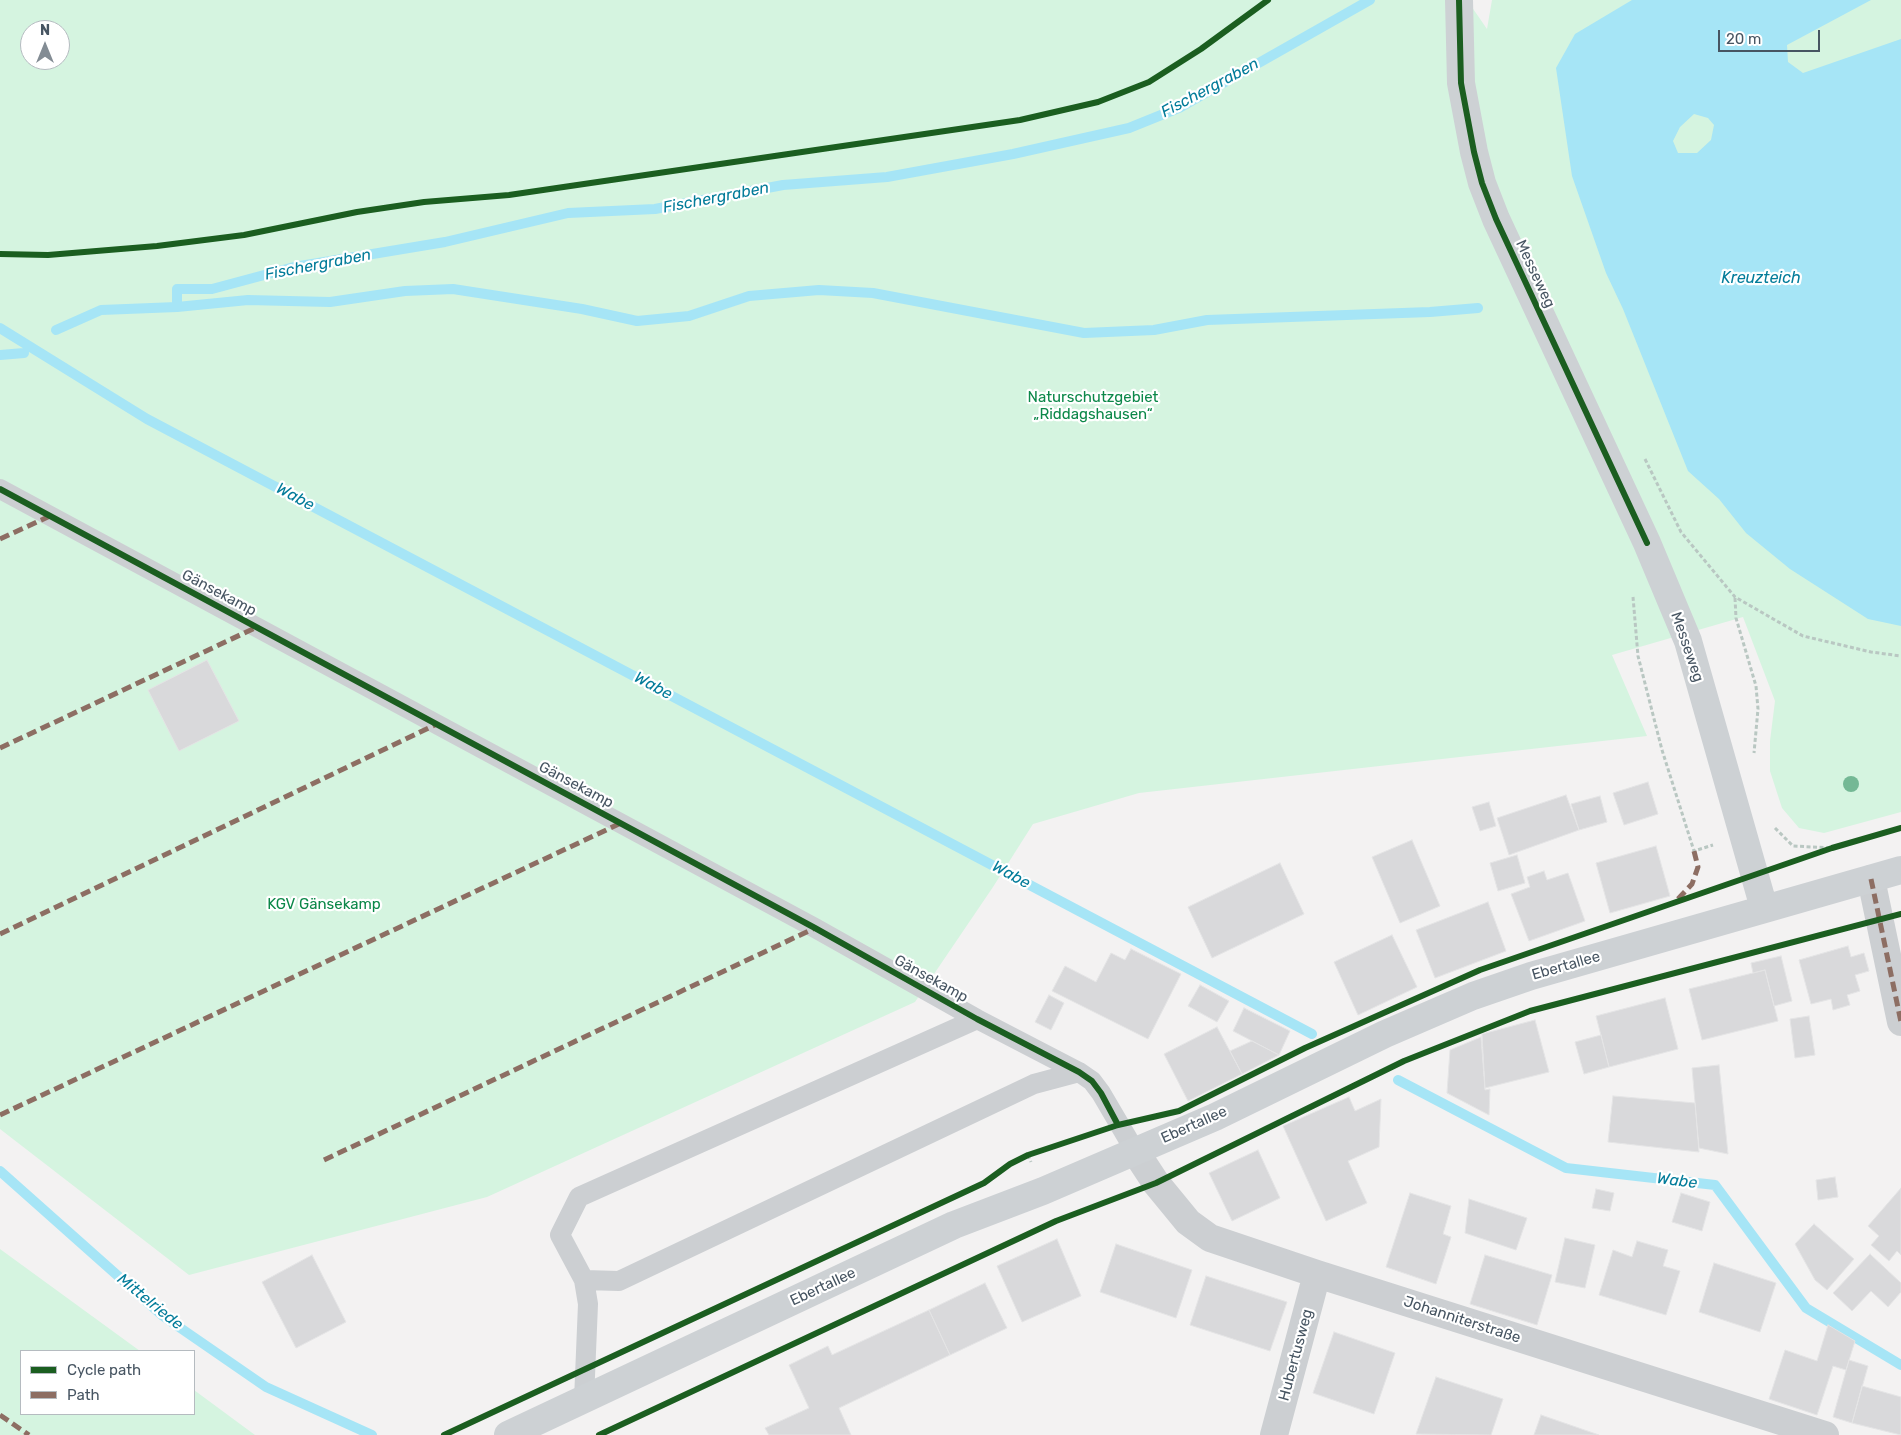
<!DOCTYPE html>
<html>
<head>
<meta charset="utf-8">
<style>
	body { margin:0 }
	#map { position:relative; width:1901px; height:1435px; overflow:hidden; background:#f3f2f2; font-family:Rubik,sans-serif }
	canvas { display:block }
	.legend { position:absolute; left:20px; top:1350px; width:175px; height:65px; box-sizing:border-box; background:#fff; border:1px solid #b5bbc0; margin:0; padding:6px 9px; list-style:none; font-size:15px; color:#475562 }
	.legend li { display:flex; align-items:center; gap:10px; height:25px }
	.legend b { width:25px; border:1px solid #b5bbc0 }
	.north { position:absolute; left:20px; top:20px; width:50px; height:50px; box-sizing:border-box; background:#fff; border:1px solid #b5bbc0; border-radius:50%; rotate:0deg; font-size:14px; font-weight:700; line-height:20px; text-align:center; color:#475562 }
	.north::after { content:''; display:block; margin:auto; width:18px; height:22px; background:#838c94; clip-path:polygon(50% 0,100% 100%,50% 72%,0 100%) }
	.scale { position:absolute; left:1718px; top:30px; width:102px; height:22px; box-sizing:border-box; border:2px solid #475562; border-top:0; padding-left:6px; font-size:15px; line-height:18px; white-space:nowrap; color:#475562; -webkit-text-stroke:4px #fff; paint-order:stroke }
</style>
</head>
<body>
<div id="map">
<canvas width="1901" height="1435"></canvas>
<ul class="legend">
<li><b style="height:6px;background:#1b5e20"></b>Cycle path</li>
<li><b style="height:6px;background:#8d6e63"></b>Path</li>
</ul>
<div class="north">N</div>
<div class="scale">20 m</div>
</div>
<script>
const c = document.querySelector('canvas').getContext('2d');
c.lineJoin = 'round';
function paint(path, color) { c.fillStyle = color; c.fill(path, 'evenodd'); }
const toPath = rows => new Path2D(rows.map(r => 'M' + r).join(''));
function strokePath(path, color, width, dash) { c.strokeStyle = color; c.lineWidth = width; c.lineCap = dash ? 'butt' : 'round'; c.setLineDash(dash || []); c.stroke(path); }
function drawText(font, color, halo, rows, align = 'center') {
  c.font = font + ' Rubik,sans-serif'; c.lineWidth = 4.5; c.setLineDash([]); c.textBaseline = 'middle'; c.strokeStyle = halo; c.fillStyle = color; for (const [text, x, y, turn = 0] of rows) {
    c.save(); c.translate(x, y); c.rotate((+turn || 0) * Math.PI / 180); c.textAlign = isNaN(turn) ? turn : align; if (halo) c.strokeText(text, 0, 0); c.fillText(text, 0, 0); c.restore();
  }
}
paint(toPath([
	[0,0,1467,0,1487,29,1492,0,1901,0,1901,812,1824,833,1799,828,1782,808,1770,771,1770,741,1775,701,1743,617,1612,655,1647,736,1139,793,1033,824,993,887,915,1002,487,1197,189,1275,0,1129],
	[30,30,60,30,60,60,30,60],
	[0,1249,140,1351,21,1351,21,1414,194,1414,194,1390,255,1435,0,1435]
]), '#d5f4e0');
paint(toPath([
	[1632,0,1871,0,1787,45,1788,62,1803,73,1901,39,1901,626,1868,619,1790,569,1746,533,1719,499,1688,471,1623,309,1606,273,1572,176,1556,68,1575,34],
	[1694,114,1708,118,1714,125,1711,140,1697,153,1678,153,1673,141,1680,127]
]), '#a6e5f6');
strokePath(toPath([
	[177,307,248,300,330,302,405,291,453,289,582,309,637,321,689,316,749,296,819,290,873,293,1084,333,1154,330,1207,320,1430,312,1478,308],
	[0,328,147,419,1312,1034],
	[56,330,101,310,177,307,177,289,212,289,294,267,445,242,568,213,655,209,783,185,887,177,1013,154,1129,128,1181,107,1370,0],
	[0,355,24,353],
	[1398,1080,1566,1168,1715,1185,1806,1308,1901,1365],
	[0,1171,163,1316,266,1387,372,1435]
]), '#a6e5f6', 10);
const building = toPath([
	[207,660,239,721,179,751,148,690,207,660],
	[1648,782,1658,814,1624,825,1613,793,1648,782],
	[1566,795,1579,830,1509,855,1497,818,1566,795],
	[1600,796,1607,822,1579,830,1571,804,1600,796],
	[1489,802,1496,826,1480,831,1472,807,1489,802],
	[1412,840,1440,906,1400,923,1372,857,1412,840],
	[1656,846,1670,896,1610,913,1596,863,1656,846],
	[1517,855,1525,883,1498,891,1490,863,1517,855],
	[1280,863,1304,914,1212,958,1188,907,1280,863],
	[1544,871,1547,880,1568,873,1585,921,1529,941,1511,894,1530,887,1527,877,1544,871],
	[1488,902,1506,951,1435,978,1416,930,1488,902],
	[1392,935,1417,987,1358,1015,1334,962,1392,935],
	[1848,946,1851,957,1864,953,1869,971,1855,975,1860,991,1847,995,1850,1005,1833,1010,1831,999,1811,1004,1799,960,1848,946],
	[1131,949,1181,974,1148,1039,1052,991,1065,966,1096,982,1111,953,1125,960,1131,949],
	[1781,956,1792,1001,1774,1006,1765,970,1753,973,1751,963,1781,956],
	[1765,970,1778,1021,1702,1040,1689,989,1765,970],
	[1200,985,1229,1001,1217,1022,1188,1006,1200,985],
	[1049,995,1064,1003,1051,1030,1035,1022,1049,995],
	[1665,998,1678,1049,1609,1067,1596,1016,1665,998],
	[1244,1008,1290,1031,1279,1055,1233,1031,1244,1008],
	[1809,1016,1815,1055,1795,1058,1790,1019,1809,1016],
	[1535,1020,1549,1072,1485,1088,1482,1034,1535,1020],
	[1217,1027,1242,1074,1188,1101,1164,1054,1217,1027],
	[1601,1035,1609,1067,1584,1074,1575,1042,1601,1035],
	[1481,1037,1485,1090,1490,1089,1489,1115,1447,1093,1450,1050,1481,1037],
	[1252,1041,1279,1055,1242,1074,1230,1051,1252,1041],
	[1719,1065,1728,1154,1699,1148,1692,1068,1719,1065],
	[1613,1096,1695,1103,1699,1152,1608,1142,1613,1096],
	[1349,1097,1355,1111,1381,1099,1379,1147,1348,1161,1367,1203,1326,1221,1283,1126,1349,1097],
	[1258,1150,1280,1198,1232,1221,1209,1173,1258,1150],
	[1835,1177,1838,1197,1818,1200,1816,1180,1835,1177],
	[1901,1188,1901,1255,1897,1251,1889,1261,1871,1245,1879,1236,1868,1226,1901,1188],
	[1596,1189,1614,1193,1610,1211,1592,1208,1596,1189],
	[1410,1193,1451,1206,1443,1234,1451,1237,1436,1284,1386,1267,1410,1193],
	[1681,1193,1710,1202,1702,1231,1672,1222,1681,1193],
	[1469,1199,1527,1218,1516,1250,1465,1233,1469,1199],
	[1814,1224,1854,1259,1827,1290,1815,1280,1795,1244,1814,1224],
	[1565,1238,1595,1245,1585,1288,1555,1282,1565,1238],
	[1057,1239,1081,1296,1022,1322,997,1266,1057,1239],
	[1637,1241,1668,1250,1663,1266,1680,1271,1666,1315,1599,1295,1613,1250,1632,1257,1637,1241],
	[1116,1244,1192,1270,1176,1318,1100,1292,1116,1244],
	[1870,1254,1901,1283,1901,1292,1888,1307,1871,1291,1852,1311,1833,1293,1870,1254],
	[312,1255,346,1322,296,1348,262,1282,312,1255],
	[1485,1255,1552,1275,1537,1325,1470,1304,1485,1255],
	[1714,1263,1776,1283,1760,1332,1699,1312,1714,1263],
	[1206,1276,1287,1302,1270,1351,1190,1325,1206,1276],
	[985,1283,1007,1328,950,1355,929,1310,985,1283],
	[929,1310,950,1355,839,1408,851,1435,769,1435,765,1428,809,1408,789,1365,828,1346,832,1355,929,1310],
	[1828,1325,1855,1341,1846,1370,1833,1366,1817,1415,1769,1399,1785,1350,1817,1361,1828,1325],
	[1334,1332,1395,1353,1374,1414,1313,1393,1334,1332],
	[1849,1360,1868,1366,1852,1423,1833,1417,1849,1360],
	[1436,1377,1503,1399,1491,1435,1416,1434,1436,1377],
	[1862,1386,1901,1397,1901,1435,1852,1423,1862,1386],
	[1541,1415,1599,1435,1534,1435,1541,1415]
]);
paint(building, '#d9d9db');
strokePath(building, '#e4e4e5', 1);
strokePath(toPath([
	[1645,459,1681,532,1735,597,1803,636,1871,652,1901,656],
	[1633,597,1638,656,1662,750,1694,851,1713,845],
	[1735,598,1736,618,1756,686,1758,709,1754,753],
	[1775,828,1793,846,1832,848],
	[1028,1155,1031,1162]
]), '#b9c7c2', 3, [4, 2.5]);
strokePath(toPath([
	[0,489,815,928,977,1019,1079,1072,1092,1081,1101,1093,1135,1151],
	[977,1019,579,1197,560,1235,584,1280,619,1281,1034,1084,1079,1072],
	[584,1280,588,1304,584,1400]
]), '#cccfd2', 20);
strokePath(toPath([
	[1871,879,1901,1022],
	[1135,1151,1156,1183,1188,1222,1210,1238,1317,1274,1825,1435],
	[1274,1435,1317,1274]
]), '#cccfd2', 28);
strokePath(toPath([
	[1459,0,1461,83,1474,152,1482,183,1496,219,1647,543,1688,641,1764,908],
	[508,1435,954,1225,1043,1191,1215,1117,1385,1034,1473,996,1531,976,1901,870]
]), '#cdd1d4', 28);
strokePath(toPath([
	[0,539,50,516],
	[0,748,257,627],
	[1871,879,1901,1022],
	[1678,899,1692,884,1698,867,1694,851],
	[0,934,437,724],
	[0,1115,621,823],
	[324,1160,815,928],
	[0,1415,29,1435]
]), '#8d6e63', 5, [10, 5]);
strokePath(toPath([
	[1459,0,1461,83,1474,152,1482,183,1496,219,1647,543],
	[0,254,48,255,157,246,244,235,357,212,424,202,509,195,1020,120,1098,102,1149,82,1201,49,1268,0],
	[0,489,815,928,977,1019,1079,1072,1092,1081,1101,1093,1118,1125],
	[444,1435,984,1183,1010,1164,1028,1155,1118,1125,1179,1111,1305,1048,1480,970,1832,848,1901,828],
	[599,1435,1056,1221,1156,1183,1404,1061,1530,1011,1901,914]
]), '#1b5e20', 6);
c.fillStyle = '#74b895';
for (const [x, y] of [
	[1851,784]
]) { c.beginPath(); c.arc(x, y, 8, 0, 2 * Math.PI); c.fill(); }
drawText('15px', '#475562', '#fff', [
	["Messeweg",1535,274,65],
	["Gänsekamp",219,593,28],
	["Messeweg",1687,647,71],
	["Gänsekamp",576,785,28],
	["Ebertallee",1566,966,-16],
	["Gänsekamp",931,979,29],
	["Ebertallee",1194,1125,-24],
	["Ebertallee",823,1287,-25],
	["Johanniterstraße",1462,1320,18],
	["Hubertusweg",1296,1355,-75]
]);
drawText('15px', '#0c8849', '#fff', [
	["Naturschutzgebiet",1093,398],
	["„Riddagshausen“",1093,415],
	["KGV Gänsekamp",324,905]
]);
drawText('italic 16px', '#037c9a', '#fff', [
	["Fischergraben",1210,88,-28],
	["Fischergraben",716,198,-11],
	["Fischergraben",318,265,-11],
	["Kreuzteich",1761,278],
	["Wabe",295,497,28],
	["Wabe",653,686,28],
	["Wabe",1011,875,28],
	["Wabe",1677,1181,7],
	["Mittelriede",150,1302,39]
]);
</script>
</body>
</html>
